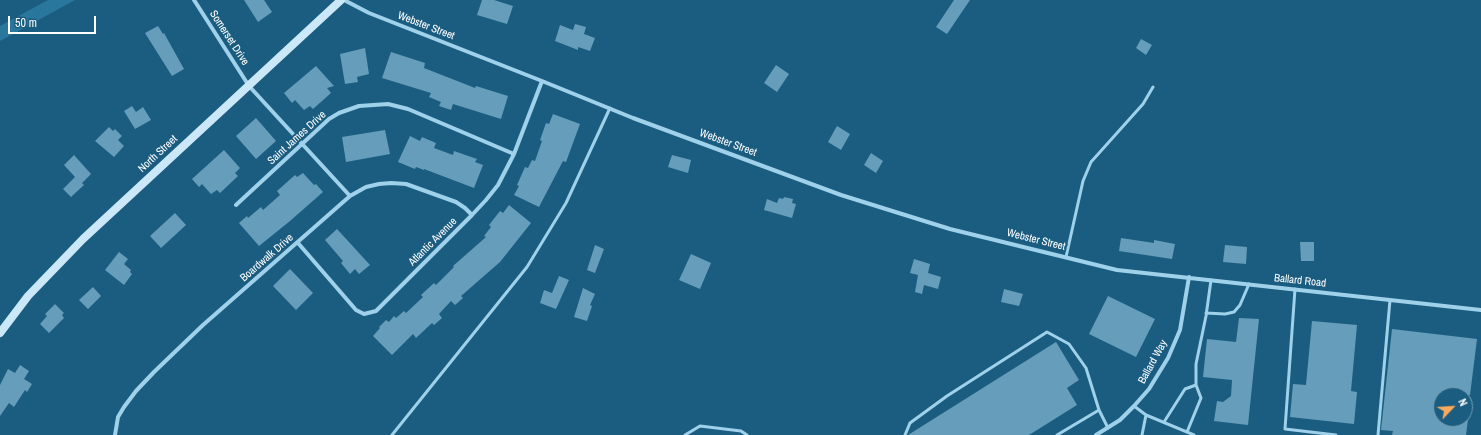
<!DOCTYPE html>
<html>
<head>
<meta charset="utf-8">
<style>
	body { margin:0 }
	#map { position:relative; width:1481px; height:435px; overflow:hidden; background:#1b5d81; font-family:"Archivo Narrow",sans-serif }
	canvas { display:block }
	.north { position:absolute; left:1433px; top:387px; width:40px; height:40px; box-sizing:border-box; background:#1b5d81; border:1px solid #769eb3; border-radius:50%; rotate:65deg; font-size:11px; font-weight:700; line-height:16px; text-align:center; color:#fff }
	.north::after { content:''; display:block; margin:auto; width:14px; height:18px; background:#fbaa5b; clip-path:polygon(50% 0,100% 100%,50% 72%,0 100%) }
	.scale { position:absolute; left:8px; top:16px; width:88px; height:18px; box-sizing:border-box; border:2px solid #fff; border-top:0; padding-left:5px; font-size:12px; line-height:14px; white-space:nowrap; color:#fff; -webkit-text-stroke:3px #1b5d81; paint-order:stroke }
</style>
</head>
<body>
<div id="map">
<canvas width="1481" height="435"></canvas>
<div class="north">N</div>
<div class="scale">50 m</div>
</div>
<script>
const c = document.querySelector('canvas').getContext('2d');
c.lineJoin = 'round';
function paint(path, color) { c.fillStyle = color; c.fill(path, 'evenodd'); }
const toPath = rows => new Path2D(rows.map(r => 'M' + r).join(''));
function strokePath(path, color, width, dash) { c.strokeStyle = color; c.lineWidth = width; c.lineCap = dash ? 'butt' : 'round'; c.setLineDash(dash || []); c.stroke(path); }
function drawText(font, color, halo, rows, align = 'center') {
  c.font = font + ' "Archivo Narrow",sans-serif'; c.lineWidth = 4; c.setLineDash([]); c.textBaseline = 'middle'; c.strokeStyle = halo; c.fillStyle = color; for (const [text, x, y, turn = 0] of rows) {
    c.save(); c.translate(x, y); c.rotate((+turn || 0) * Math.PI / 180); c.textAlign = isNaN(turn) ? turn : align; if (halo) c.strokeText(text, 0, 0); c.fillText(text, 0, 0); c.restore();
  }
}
paint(toPath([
	[48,0,75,0,0,41,0,26]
]), '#2a779d');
paint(toPath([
	[244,0,264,0,272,12,258,22],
	[482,0,494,0,513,6,507,24,477,15],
	[954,0,970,0,947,34,936,27],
	[575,24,586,27,584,34,595,38,590,51,578,47,578,50,555,41,560,25,573,30],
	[158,26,163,34,164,33,184,69,172,76,145,33],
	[1141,39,1152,45,1146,55,1136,48],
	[365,48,369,74,357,77,358,82,345,84,340,54],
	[391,52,425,63,424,68,475,88,476,86,508,96,501,119,453,104,451,110,439,106,441,102,429,97,431,93,382,78],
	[776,65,789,74,777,92,764,83],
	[316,66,334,86,327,88,331,93,313,109,310,106,304,110,295,100,292,103,284,93],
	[132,106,136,112,143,107,151,120,135,129,124,111],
	[553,114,580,124,566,162,563,161,539,207,514,195,519,186,517,185,525,167,528,168,532,160,535,161,542,141,540,140,546,123,549,124],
	[256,118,276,141,256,159,236,136],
	[837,126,850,134,841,150,828,142],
	[109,127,113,131,115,129,122,136,118,140,124,146,114,157,95,141],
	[385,130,390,154,346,162,342,137],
	[410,136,420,141,422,137,436,143,434,148,453,155,454,151,477,159,475,162,483,165,474,188,424,169,424,170,416,167,415,169,398,162],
	[224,150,240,168,235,173,238,176,220,193,217,190,211,194,202,184,199,187,192,179],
	[871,153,883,161,876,173,864,165],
	[74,155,91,174,82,183,84,185,71,197,63,189,75,177,64,165],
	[672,155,691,160,688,173,668,167],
	[303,173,314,185,316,184,323,192,290,221,259,246,239,223,247,216,248,218,261,207,263,210,280,195,277,191,295,175,297,177],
	[784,197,793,199,792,203,796,204,792,218,764,210,767,199,777,203,779,198,783,199],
	[509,205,531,223,500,262,461,296,463,298,455,305,451,301,439,314,442,318,434,325,432,323,416,338,413,334,392,355,373,336,380,328,379,327,386,320,389,322,394,316,396,318,404,311,406,313,423,297,421,295,434,283,436,285,454,267,453,266,486,237,484,236,491,227,489,225,500,211,503,213],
	[175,213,186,225,161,248,150,236],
	[337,229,370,265,359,274,355,269,350,274,341,263,343,261,325,240],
	[1121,238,1154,243,1154,240,1175,244,1172,259,1119,251],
	[1300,242,1314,242,1314,261,1301,261],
	[595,245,604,249,595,273,587,270],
	[1225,245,1247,247,1246,264,1223,262],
	[119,252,128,259,124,264,131,270,130,272,132,274,124,285,105,270],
	[691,254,711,263,700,289,679,280],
	[914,259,930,264,928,273,941,277,938,289,924,285,922,294,915,292,918,275,910,273],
	[290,269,313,293,296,310,273,286],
	[559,276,569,280,556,309,540,303,544,290,552,293],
	[93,287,101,296,88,309,79,300],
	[583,288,595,294,590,305,592,306,587,321,574,317],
	[1004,289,1023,294,1019,306,1001,302],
	[1108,296,1155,319,1136,357,1089,334],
	[55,304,64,313,62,315,64,318,49,333,40,324,47,316,45,314],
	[1239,318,1259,319,1248,425,1214,421,1217,401,1223,402,1231,396,1232,380,1203,377,1207,339,1236,342],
	[1312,321,1357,325,1351,391,1357,392,1354,424,1290,417,1293,384,1306,385],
	[1392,329,1477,339,1470,395,1441,395,1441,419,1468,419,1466,435,1392,435,1393,431,1381,430],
	[1056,342,1079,380,1067,388,1077,405,1029,435,908,435],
	[20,365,29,371,24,379,32,384,27,392,25,390,14,407,9,403,0,416,0,385,8,369,15,373]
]), '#669dba');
strokePath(toPath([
	[1066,257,1083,181,1091,162,1143,104,1153,87],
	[1295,289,1285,429,1336,435],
	[1206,313,1225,314,1234,312,1240,305,1249,284],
	[1196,385,1196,364,1206,316,1211,280],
	[1134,406,1146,415,1142,435],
	[1146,415,1194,435],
	[1164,422,1185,389,1196,385,1201,398,1187,432],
	[392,435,527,267,566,203,610,108],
	[685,435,700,426,741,431,747,435],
	[905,435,910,423,947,396,1047,332,1069,344,1086,368,1099,410,1108,428],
	[1057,435,1099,410],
	[1378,435,1390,300]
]), '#9fd1ea', 3);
strokePath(toPath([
	[194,0,249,86,350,196],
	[344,0,369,13,542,81,633,118,841,195,950,229,1117,270,1481,310],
	[236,205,329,119,339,113,359,106,388,104,408,109,514,154],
	[298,243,356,310,364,314,376,311,472,215,486,200,498,185,514,154,542,81],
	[115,435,118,417,124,407,136,391,154,372,203,325,350,196,366,187,379,184,391,183,406,184,456,202,465,208,472,215],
	[1096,435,1120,420,1134,406,1149,389,1168,358,1180,330,1189,277]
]), '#9fd1ea', 4);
strokePath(toPath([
	[0,333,28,296,83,239,341,0]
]), '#cae8f7', 8);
drawText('11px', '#fff', '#1b5d81', [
	["Webster Street",426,26,21],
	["Somerset Drive",229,38,57],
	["Saint James Drive",297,138,-42],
	["Webster Street",728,143,20],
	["North Street",158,154,-43],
	["Webster Street",1036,240,14],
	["Atlantic Avenue",433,242,-45],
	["Boardwalk Drive",267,258,-41],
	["Ballard Road",1300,281,6],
	["Ballard Way",1153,362,-61]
]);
</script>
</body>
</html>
